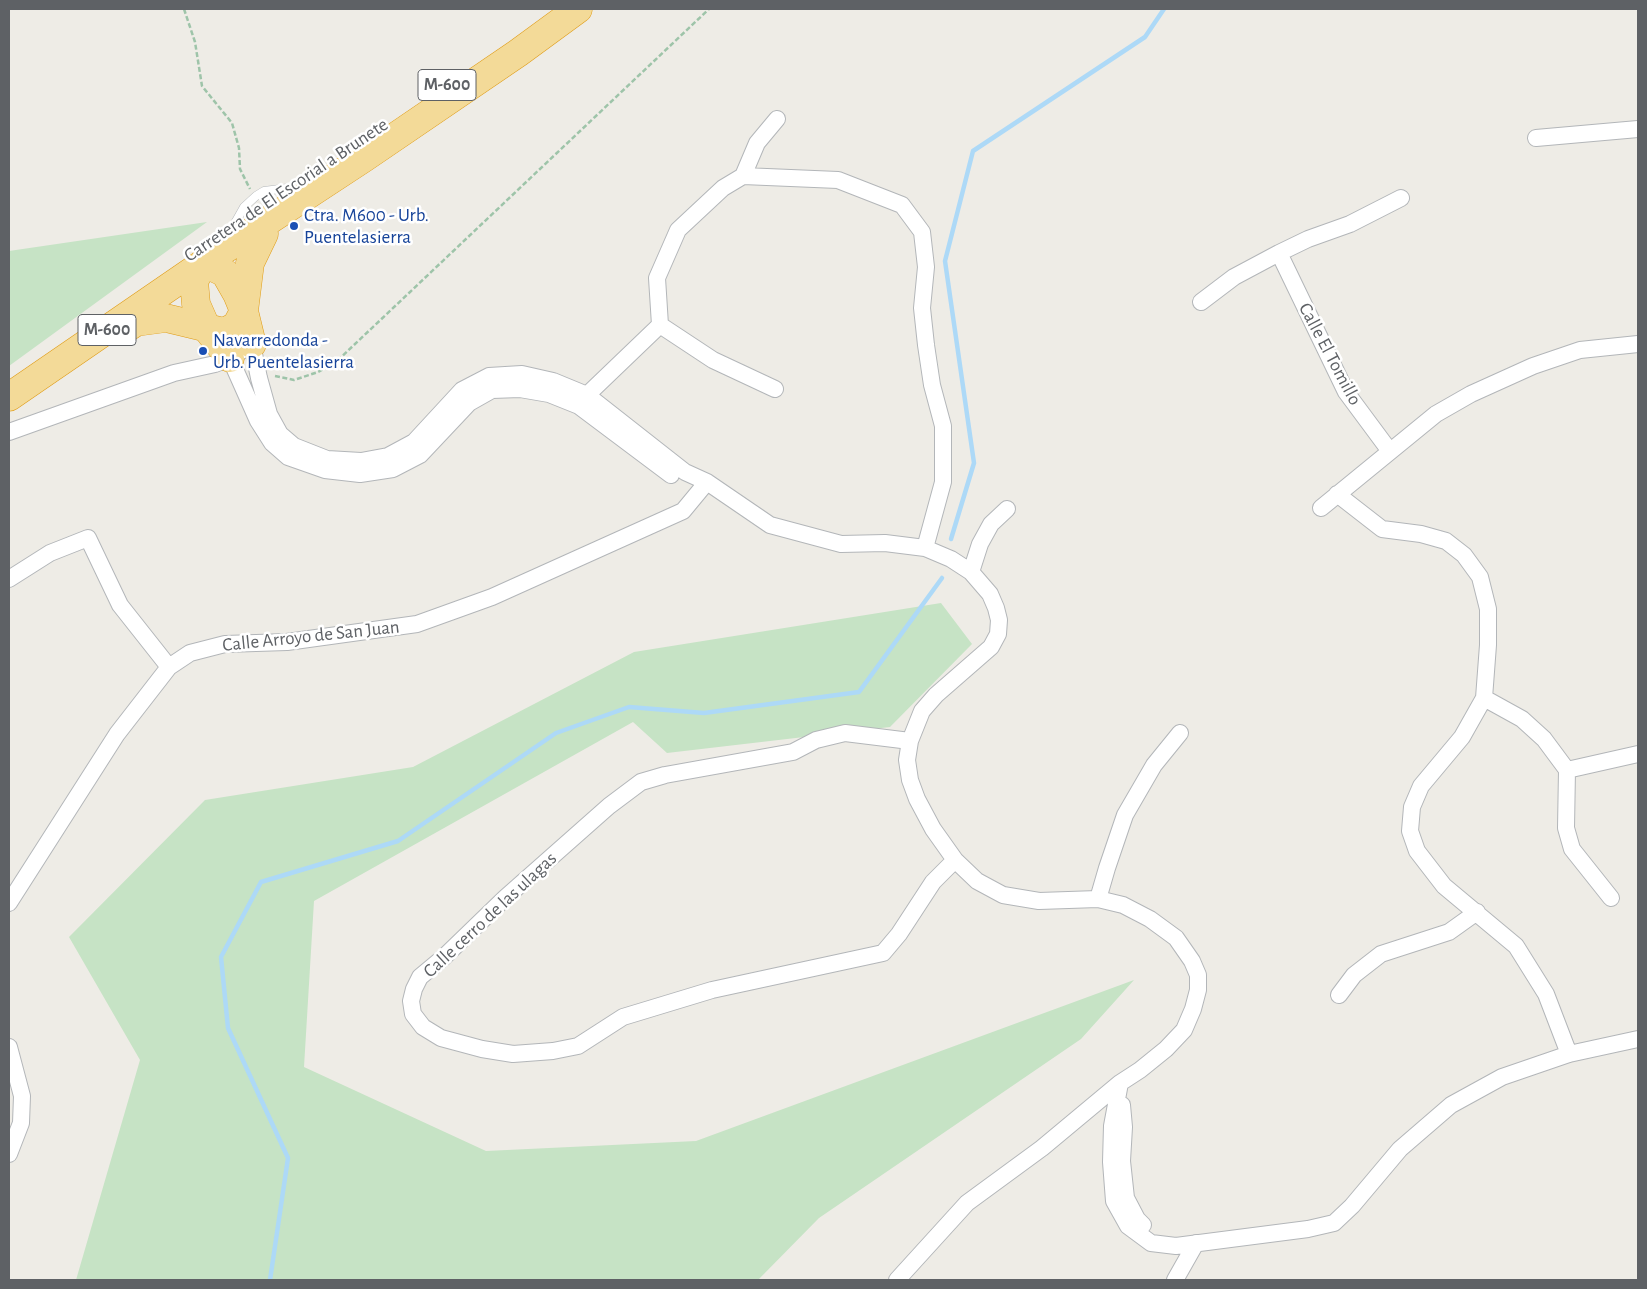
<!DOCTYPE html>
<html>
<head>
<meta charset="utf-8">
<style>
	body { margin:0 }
	#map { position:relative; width:1647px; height:1289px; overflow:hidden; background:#eeece6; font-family:"Alegreya Sans",sans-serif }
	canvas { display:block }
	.frame { position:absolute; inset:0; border:10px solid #5e6165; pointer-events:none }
</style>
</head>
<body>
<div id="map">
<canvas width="1647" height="1289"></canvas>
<div class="frame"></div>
</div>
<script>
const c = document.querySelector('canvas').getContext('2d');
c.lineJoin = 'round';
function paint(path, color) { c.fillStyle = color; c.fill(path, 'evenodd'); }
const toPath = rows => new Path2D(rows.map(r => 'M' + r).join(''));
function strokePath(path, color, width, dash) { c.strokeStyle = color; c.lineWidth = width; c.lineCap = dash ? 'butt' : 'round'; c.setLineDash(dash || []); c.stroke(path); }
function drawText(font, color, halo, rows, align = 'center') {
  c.font = font + ' "Alegreya Sans",sans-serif'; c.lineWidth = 5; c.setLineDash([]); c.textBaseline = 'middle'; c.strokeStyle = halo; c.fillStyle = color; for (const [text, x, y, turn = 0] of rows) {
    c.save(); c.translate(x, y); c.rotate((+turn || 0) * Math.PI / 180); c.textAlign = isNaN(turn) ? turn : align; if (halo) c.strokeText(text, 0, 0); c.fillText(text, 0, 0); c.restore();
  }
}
paint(toPath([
	[207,222,9,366,9,251],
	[941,603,972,644,890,727,667,753,633,722,314,901,304,1067,486,1151,696,1141,1134,980,1081,1039,819,1218,758,1280,76,1280,140,1060,69,937,205,800,413,767,634,652]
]), '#c6e3c5');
strokePath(toPath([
	[951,539,974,463,945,261,973,151,1145,37,1164,9],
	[270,1280,288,1158,228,1028,221,957,261,882,398,841,556,733,629,707,704,713,859,692,942,578]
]), '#add9f7', 4.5);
const lane = toPath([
	[235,223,244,207,256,196,264,191,288,188]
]);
const street = toPath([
	[1536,138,1638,129],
	[743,176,757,143,777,119],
	[1279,253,1346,392,1389,450],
	[1201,302,1234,277,1279,253,1308,239,1350,224,1401,198],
	[660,325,713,360,775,389],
	[230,358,258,421,272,443,288,457,325,470,360,474,393,469,420,455,469,403,492,390,520,389,549,394,579,406,671,475],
	[579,406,587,395,660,325,657,278,678,230,723,188,743,176,838,180,902,205,922,232,926,267,922,308,926,345,932,385,943,426,943,482,925,548],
	[9,432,174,373,215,364,230,358,252,344,259,378,269,414,280,434,294,446,327,459,361,461,388,456,414,442,462,390,489,376,522,374,553,381,587,395,685,472,707,482,770,525,841,544,885,543,925,548,951,559,971,572,990,594,996,608,999,620,998,634,991,647,936,695,922,711,910,741,907,760,910,780,917,799,933,829,955,860,977,881,1003,895,1039,901,1098,899,1123,905,1150,919,1176,938,1192,961,1198,975,1198,990,1193,1009,1184,1030,1166,1049,1140,1070,1120,1083,1042,1148,967,1203,897,1280],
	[1337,494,1382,529,1421,534,1446,541,1464,555,1480,577,1488,609,1488,645,1484,698,1462,737,1421,786,1412,807,1410,831,1417,851,1444,886,1516,946,1546,994,1569,1054],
	[1321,508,1436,414,1471,394,1533,366,1580,350,1638,344],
	[971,572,980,544,991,524,1007,509],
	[9,579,50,553,88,538,120,605,169,667],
	[1484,698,1522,719,1544,739,1567,770,1566,828,1572,849,1611,898],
	[910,741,845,733,816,740,793,752,665,775,641,782,609,806,505,898,444,957,420,977,414,989,411,1001,413,1014,423,1027,441,1038,482,1049,513,1054,553,1051,578,1046,623,1017,712,990,883,953,899,934,933,882,955,860],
	[1567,770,1638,754],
	[1098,899,1107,868,1125,815,1154,765,1180,733],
	[9,903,117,734,169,667,190,653,225,644,287,642,417,624,492,597,683,511,707,482],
	[1339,995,1354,975,1381,954,1449,932,1477,912],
	[9,1047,22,1096,21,1123,9,1154],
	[1120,1083,1112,1126,1111,1162,1114,1201,1128,1226,1151,1243,1176,1246,1308,1229,1334,1223,1352,1206,1400,1149,1451,1105,1502,1077,1569,1054,1638,1039],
	[1122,1105,1124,1127,1122,1161,1126,1198,1137,1219,1143,1225],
	[1175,1280,1196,1243]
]);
const highway = toPath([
	[206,259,194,281,196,304,207,329,230,358],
	[204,263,225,273,237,294,244,311,252,344],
	[122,331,136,322,166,318,224,332,236,326,244,311,250,263,264,234],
	[9,397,204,263,364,158,518,53,578,9]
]);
strokePath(lane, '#b3b6b9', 9);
strokePath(street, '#b3b6b9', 18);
strokePath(highway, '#df9b15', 29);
strokePath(toPath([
	[184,9,195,42,202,86,232,123,239,148,240,169,250,189],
	[275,376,294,380,318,372,336,362,709,9]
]), '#9ec4a9', 2.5, [5, 2.5]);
strokePath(lane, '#fff', 8);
strokePath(street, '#fff', 16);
strokePath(highway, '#f3da98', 28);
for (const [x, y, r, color] of [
	[294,226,5,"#1a4fb4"],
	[203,351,5,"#1a4fb4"]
]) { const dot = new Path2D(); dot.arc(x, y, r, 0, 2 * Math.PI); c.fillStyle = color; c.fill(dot); strokePath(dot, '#fff', 2); }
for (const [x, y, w] of [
	[447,85,58],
	[107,330,58]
]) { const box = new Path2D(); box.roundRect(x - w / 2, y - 15.5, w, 31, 4); c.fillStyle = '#fff'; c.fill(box); strokePath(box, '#5e6165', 1); }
drawText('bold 18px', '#5e6165', null, [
	["M-600",447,85],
	["M-600",107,330]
]);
drawText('19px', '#5e6165', '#fff', [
	["Carretera de El Escorial a Brunete",286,190,-34],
	["Calle El Tomillo",1330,354,62],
	["Calle Arroyo de San Juan",311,636,-6],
	["Calle cerro de las ulagas",490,915,-43]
]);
drawText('19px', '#164399', '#fff', [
	["Ctra. M600 - Urb.",304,215],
	["Puentelasierra",304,237],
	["Navarredonda -",213,340],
	["Urb. Puentelasierra",213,362]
], 'left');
</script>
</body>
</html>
